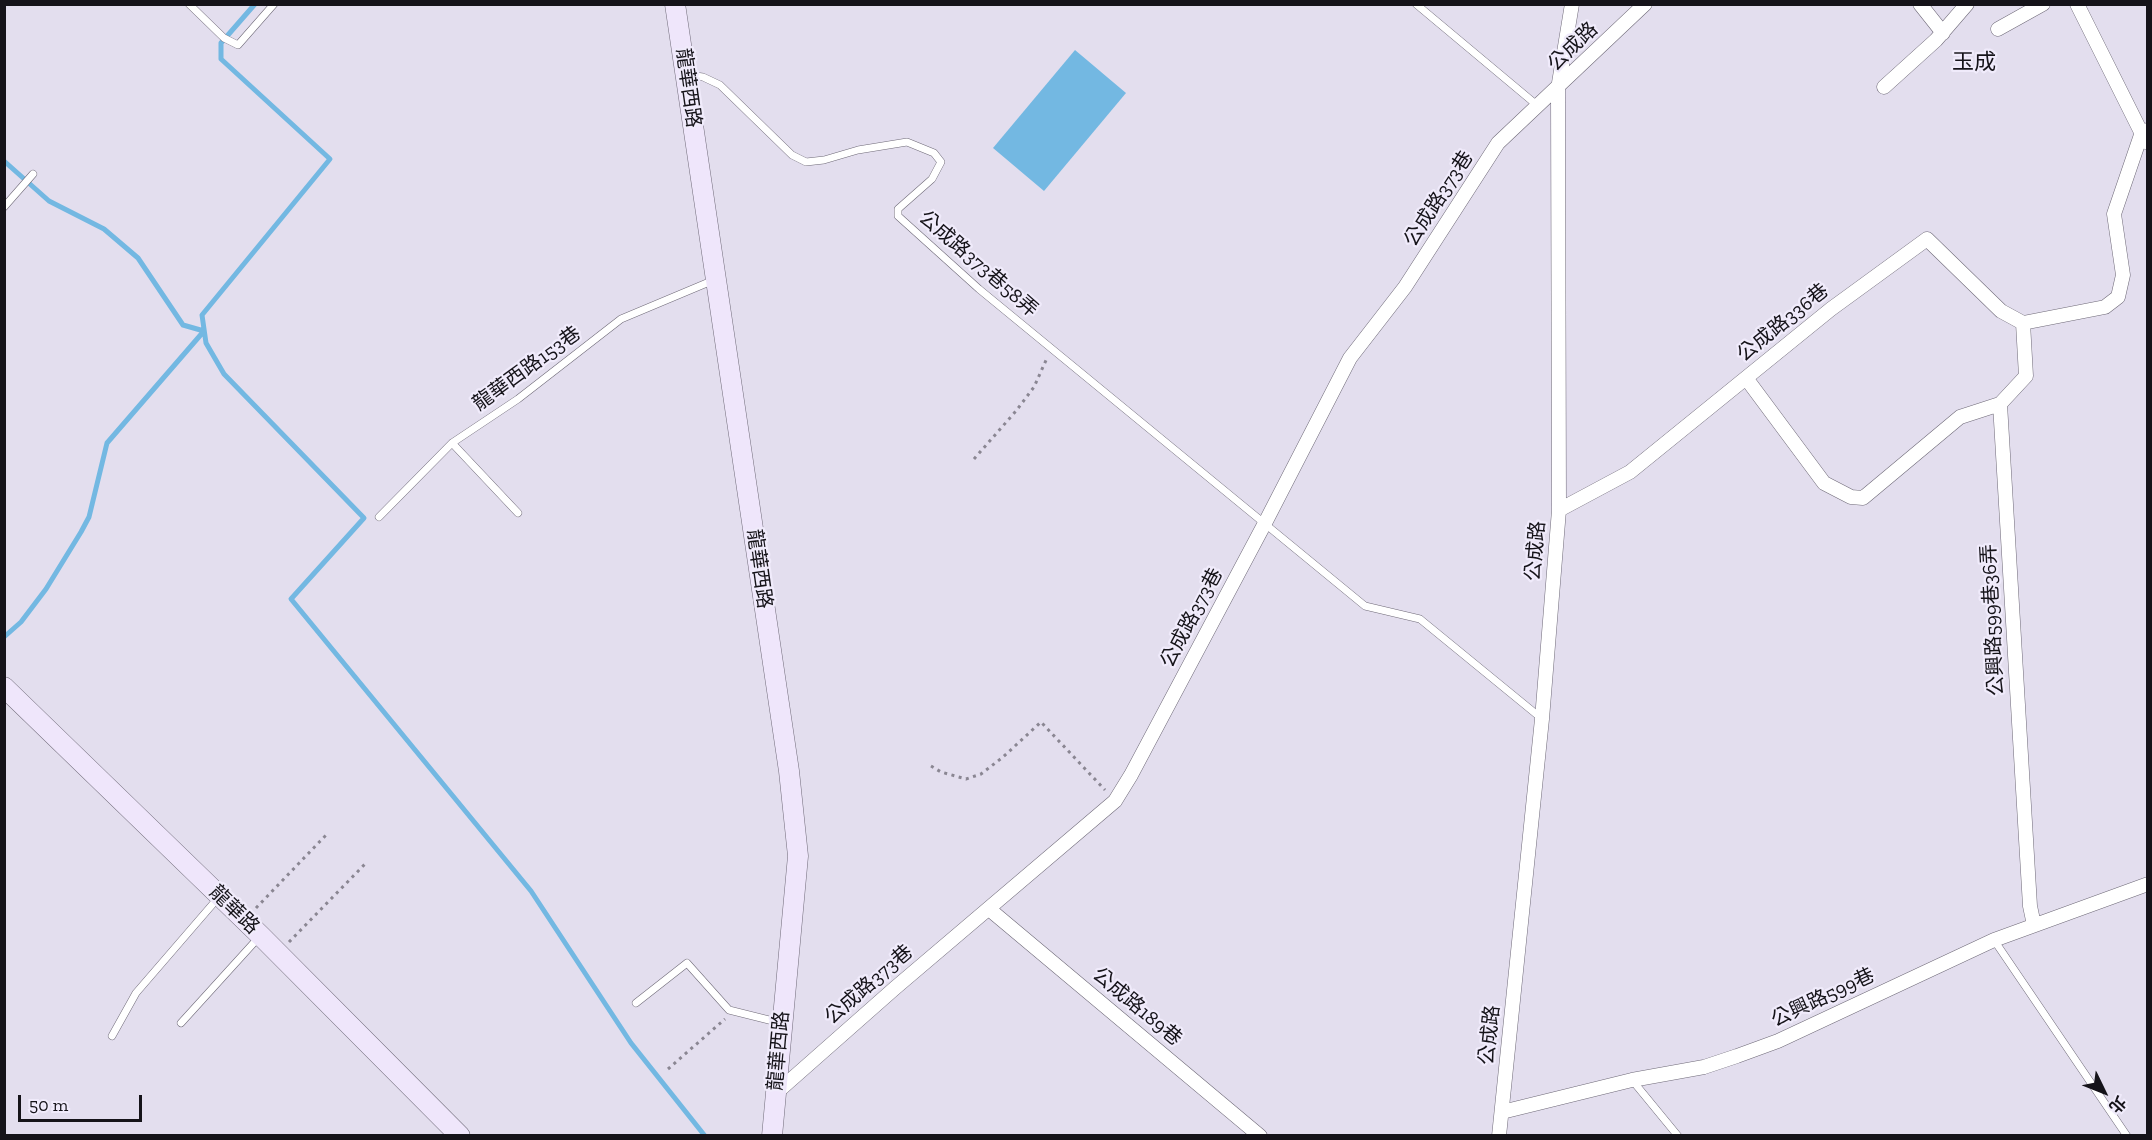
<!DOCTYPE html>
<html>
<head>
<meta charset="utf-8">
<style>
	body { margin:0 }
	#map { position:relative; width:2152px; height:1140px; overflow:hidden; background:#e3deee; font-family:"Zilla Slab","Noto Sans TC",serif }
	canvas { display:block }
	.frame { position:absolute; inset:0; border:6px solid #151319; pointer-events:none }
	.north { position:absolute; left:2074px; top:1062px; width:60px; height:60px; -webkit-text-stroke:4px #f0ebfb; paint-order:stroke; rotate:133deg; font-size:16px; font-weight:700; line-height:24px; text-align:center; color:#151319 }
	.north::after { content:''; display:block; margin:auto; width:21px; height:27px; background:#151319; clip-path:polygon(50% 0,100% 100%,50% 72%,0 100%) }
	.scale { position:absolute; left:18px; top:1095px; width:124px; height:27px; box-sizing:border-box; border:3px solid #151319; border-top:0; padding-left:8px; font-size:18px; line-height:21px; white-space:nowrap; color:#151319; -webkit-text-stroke:4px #f0ebfb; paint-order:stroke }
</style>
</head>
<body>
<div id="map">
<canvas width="2152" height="1140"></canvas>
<div class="frame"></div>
<div class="north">北</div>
<div class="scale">50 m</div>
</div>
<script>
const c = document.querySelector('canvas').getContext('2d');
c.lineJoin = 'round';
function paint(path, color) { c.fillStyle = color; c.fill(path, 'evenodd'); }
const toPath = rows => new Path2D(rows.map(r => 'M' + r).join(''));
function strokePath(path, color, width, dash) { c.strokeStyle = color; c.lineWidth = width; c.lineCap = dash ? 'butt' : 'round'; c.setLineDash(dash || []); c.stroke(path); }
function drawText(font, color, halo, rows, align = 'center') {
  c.font = font + ' "Zilla Slab","Noto Sans TC",serif'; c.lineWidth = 4.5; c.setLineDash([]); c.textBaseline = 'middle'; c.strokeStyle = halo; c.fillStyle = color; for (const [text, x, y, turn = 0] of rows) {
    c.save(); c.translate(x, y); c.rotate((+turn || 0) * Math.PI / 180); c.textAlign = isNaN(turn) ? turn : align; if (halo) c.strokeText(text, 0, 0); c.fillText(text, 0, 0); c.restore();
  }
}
paint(toPath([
	[1075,50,1126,93,1044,191,993,148]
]), '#73b8e2');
strokePath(toPath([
	[255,4,221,43,221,59,330,159,202,315,206,343,224,374,364,518,291,599,531,891,631,1043,705,1136],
	[4,161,49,201,104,229,138,258,183,325,204,331,107,443,89,517,81,532,46,589,21,622,4,637]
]), '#73b8e2', 5);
const lane = toPath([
	[189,4,224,38,238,45,274,4],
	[1416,4,1538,106],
	[688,75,703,77,720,85,792,155,806,162,824,160,858,150,907,142,934,153,941,162,932,179,898,209,898,216,979,289,1365,606,1420,619,1541,718],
	[4,207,33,174],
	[452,443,518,513],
	[379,517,452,443,518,399,621,319,714,280],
	[1994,940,2127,1136],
	[636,1003,687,963,729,1010,781,1023],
	[181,1023,260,936],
	[112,1036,136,993,218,898],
	[1632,1080,1678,1136]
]);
const street = toPath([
	[1920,4,1943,33],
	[2077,4,2146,142],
	[1998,29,2043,4],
	[1884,87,1936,40,1967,4],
	[2023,323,2026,376,2000,404,2030,906,2034,925],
	[2023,323,2105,307,2118,297,2123,275,2114,214,2141,135,2148,130],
	[1746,378,1824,483,1851,497,1863,498,1960,417,2000,404],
	[1559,510,1630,472,1831,309,1927,239,2001,311,2023,323],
	[989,909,1260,1136],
	[776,1093,895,988,1115,801,1131,775,1265,523,1350,358,1405,287,1498,143,1645,4],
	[1502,1112,1632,1080,1704,1067,1737,1056,1778,1041,1994,940,2148,884],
	[1499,1136,1542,719,1559,510,1558,89,1572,4]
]);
const secondary = toPath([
	[675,4,789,771,798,856,772,1136],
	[4,687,261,936,460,1136]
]);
strokePath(lane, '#6e6977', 8);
strokePath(street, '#6e6977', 15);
strokePath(secondary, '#6e6977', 21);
strokePath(toPath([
	[974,459,1016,411,1034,387,1047,358],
	[931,766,941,772,966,779,981,774,1003,757,1041,722,1105,790],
	[256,908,328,833],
	[289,942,367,862],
	[668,1069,725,1019]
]), '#8a8692', 3, [3, 4.5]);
strokePath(lane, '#fff', 7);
strokePath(street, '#fff', 14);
strokePath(secondary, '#efe6fb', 20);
drawText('20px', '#151319', '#f0ebfb', [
	["公成路",1573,47,-44],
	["龍華西路",688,88,82],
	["公成路373巷",1439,199,-57],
	["公成路373巷58弄",978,264,41],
	["公成路336巷",1783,323,-39],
	["龍華西路153巷",527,369,-36],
	["公成路",1536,551,-85],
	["龍華西路",759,569,82],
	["公成路373巷",1192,618,-62],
	["公興路599巷36弄",1993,620,-93],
	["龍華路",234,910,44],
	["公成路373巷",869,985,-41],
	["公興路599巷",1823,998,-25],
	["公成路189巷",1137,1007,40],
	["公成路",1490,1035,-84],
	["龍華西路",779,1051,-85]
]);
drawText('22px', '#151319', '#f0ebfb', [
	["玉成",1974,63]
]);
</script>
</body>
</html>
